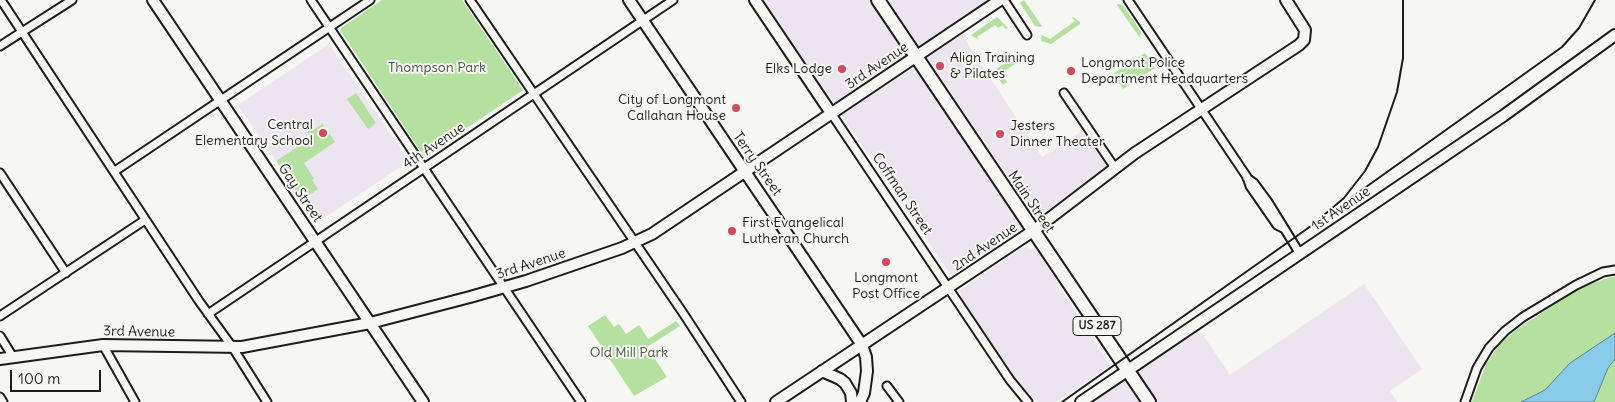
<!DOCTYPE html>
<html>
<head>
<meta charset="utf-8">
<style>
	body { margin:0 }
	#map { position:relative; width:1615px; height:402px; overflow:hidden; background:#f6f6f2; font-family:Delius,sans-serif }
	canvas { display:block }
	.scale { position:absolute; left:10px; top:370px; width:91px; height:22px; box-sizing:border-box; border:2px solid #1c1c1c; border-top:0; padding-left:6px; font-size:15px; line-height:18px; white-space:nowrap; color:#1c1c1c; -webkit-text-stroke:4px #f6f6f2; paint-order:stroke }
</style>
</head>
<body>
<div id="map">
<canvas width="1615" height="402"></canvas>
<div class="scale">100 m</div>
</div>
<script>
const c = document.querySelector('canvas').getContext('2d');
c.lineJoin = 'round';
function paint(path, color) { c.fillStyle = color; c.fill(path, 'evenodd'); }
const toPath = rows => new Path2D(rows.map(r => 'M' + r).join(''));
function strokePath(path, color, width, dash) { c.strokeStyle = color; c.lineWidth = width; c.lineCap = dash ? 'butt' : 'round'; c.setLineDash(dash || []); c.stroke(path); }
function drawText(font, color, halo, rows, align = 'center') {
  c.font = font + ' Delius,sans-serif'; c.lineWidth = 4; c.setLineDash([]); c.textBaseline = 'middle'; c.strokeStyle = halo; c.fillStyle = color; for (const [text, x, y, turn = 0] of rows) {
    c.save(); c.translate(x, y); c.rotate((+turn || 0) * Math.PI / 180); c.textAlign = isNaN(turn) ? turn : align; if (halo) c.strokeText(text, 0, 0); c.fillText(text, 0, 0); c.restore();
  }
}
paint(toPath([
	[762,0,986,0,834,103],
	[962,35,1042,157,1082,131,1108,168,1036,218,927,57],
	[329,44,409,161,318,222,238,105],
	[915,67,1024,228,953,278,841,114],
	[1023,247,1037,250,1110,366,1057,402,1038,402,1022,387,962,299,960,290],
	[1364,284,1422,369,1390,391,1397,402,1074,402,1193,320,1230,375]
]), '#ece4ef');
paint(toPath([
	[382,0,462,0,523,90,427,155,423,155,340,30,341,28],
	[1024,0,1042,26,1040,27,1035,26,1020,3],
	[1119,4,1123,5,1141,32,1140,38,1117,5],
	[997,17,1008,28,1005,29,1003,25,998,28,995,25,977,37,979,40,971,35],
	[1073,17,1080,22,1080,24,1051,44,1041,41,1042,35,1050,39,1075,21,1072,18],
	[1145,53,1155,68,1123,89,1113,74],
	[1012,59,1015,64,1001,73,1007,82,1003,85,993,71],
	[356,93,376,123,368,129,347,99],
	[309,121,315,129,322,124,335,142,304,163,314,179,312,180,318,189,302,200,276,161,311,138,303,125],
	[1615,276,1615,402,1472,402,1486,364,1500,344,1517,329,1576,291,1593,283],
	[605,315,614,327,619,324,626,334,639,325,648,339,676,321,680,326,647,347,667,377,634,396,588,326]
]), '#b4e19f');
const water = toPath([
	[1615,333,1615,359,1608,368,1594,402,1521,402,1545,390,1570,363,1615,333]
]);
paint(water, '#87cbe8');
strokePath(water, '#5c8596', 1);
const street = toPath([
	[1,0,199,301,233,348,267,402],
	[311,0,581,402],
	[470,0,683,313,741,402],
	[1004,0,1027,35],
	[1128,0,1247,177,1250,186,1277,225,1283,228],
	[0,46,72,0],
	[1064,93,1115,168],
	[831,113,1010,380,1028,402],
	[115,171,370,0],
	[0,173,66,273],
	[1247,178,1254,183,1268,202,1300,254],
	[208,314,673,0],
	[0,316,145,220],
	[0,336,13,357],
	[103,345,135,402],
	[887,386,899,402],
	[0,397,3,402],
	[1465,402,1477,368,1489,348,1505,331,1523,317,1576,285,1603,272,1615,270]
]);
const secondary = toPath([
	[153,0,423,402],
	[629,0,862,345,866,357,867,371,864,393,860,402],
	[755,0,831,113],
	[0,359,103,345,242,347,370,323,470,297,526,281,622,248,652,234,1000,0],
	[822,371,840,379,845,383,851,393,852,402],
	[776,402,1033,231,1135,153,1299,45,1304,40,1305,30,1286,0],
	[1081,402,1503,116,1615,35]
]);
const highway = toPath([
	[878,0,1149,402]
]);
strokePath(street, '#1c1c1c', 11);
strokePath(secondary, '#1c1c1c', 14);
strokePath(highway, '#1c1c1c', 16);
strokePath(street, '#f6f6f2', 7);
strokePath(secondary, '#f6f6f2', 10);
strokePath(highway, '#f6f6f2', 12);
strokePath(toPath([
	[1345,202,1562,47,1579,28,1595,0],
	[1062,402,1311,226,1344,198,1365,171,1378,147,1397,92,1403,58,1403,0]
]), '#1c1c1c', 2);
for (const [x, y, r, color] of [
	[940,66,5,"#d1495b"],
	[842,69,5,"#d1495b"],
	[1071,71,5,"#d1495b"],
	[736,108,5,"#d1495b"],
	[323,133,5,"#d1495b"],
	[1000,134,5,"#d1495b"],
	[732,231,5,"#d1495b"],
	[886,262,5,"#d1495b"]
]) { const dot = new Path2D(); dot.arc(x, y, r, 0, 2 * Math.PI); c.fillStyle = color; c.fill(dot); strokePath(dot, '#f6f6f2', 2); }
for (const [x, y, w] of [
	[1097,326,48]
]) { const box = new Path2D(); box.roundRect(x - w / 2, y - 9.5, w, 19, 4); c.fillStyle = '#f6f6f2'; c.fill(box); strokePath(box, '#1c1c1c', 1); }
drawText('bold 12px', '#1c1c1c', null, [
	["US 287",1097,326]
]);
drawText('14px', '#1c1c1c', '#f6f6f2', [
	["Align Training",950,58],
	["& Pilates",950,74],
	["Longmont Police",1081,63],
	["Department Headquarters",1081,79],
	["Elks Lodge",832,69,"right"],
	["City of Longmont",726,100,"right"],
	["Callahan House",726,116,"right"],
	["Central",313,125,"right"],
	["Elementary School",313,141,"right"],
	["Jesters",1010,126],
	["Dinner Theater",1010,142],
	["First Evangelical",742,223],
	["Lutheran Church",742,239],
	["Longmont",886,278,"center"],
	["Post Office",886,294,"center"]
], 'left');
drawText('14px', '#1c1c1c', '#f6f6f2', [
	["3rd Avenue",877,66,-34],
	["4th Avenue",434,146,-34],
	["Terry Street",757,164,55],
	["Gay Street",300,193,56],
	["Coffman Street",902,194,56],
	["Main Street",1031,202,56],
	["1st Avenue",1341,209,-34],
	["2nd Avenue",985,247,-34],
	["3rd Avenue",531,264,-18],
	["3rd Avenue",139,332,1]
]);
drawText('14px', '#4a5743', '#f6f6f2', [
	["Thompson Park",437,68],
	["Old Mill Park",629,353]
]);
</script>
</body>
</html>
